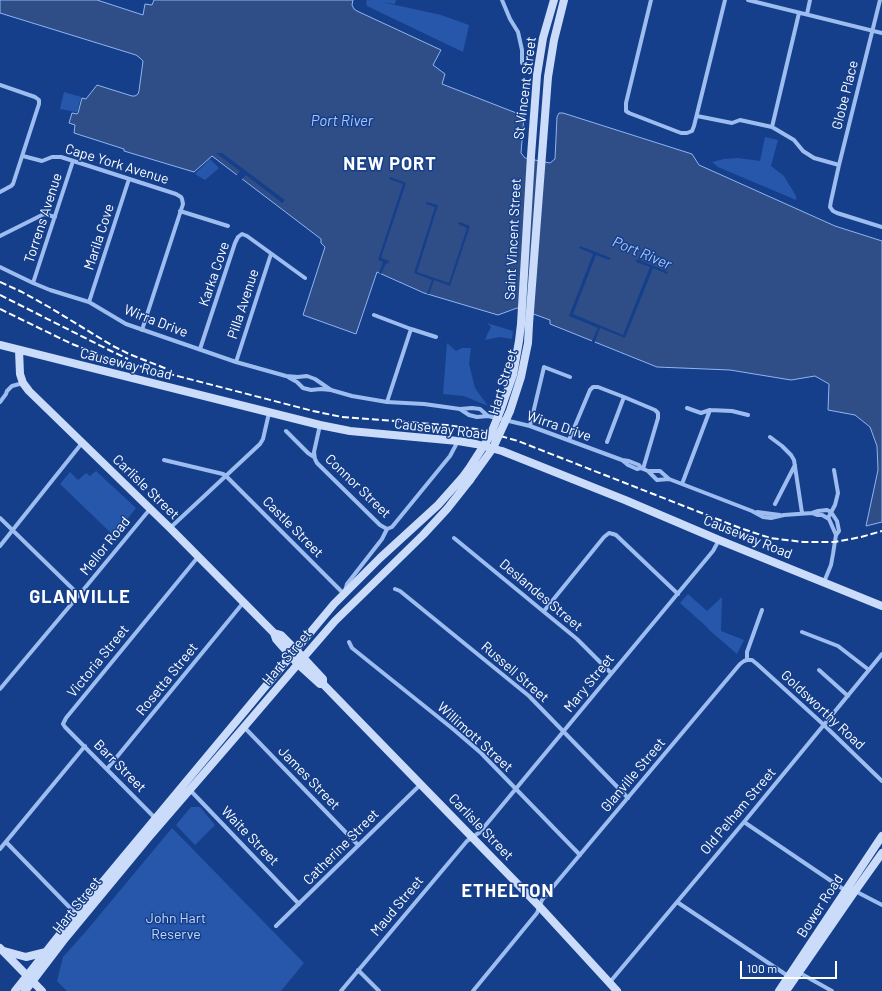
<!DOCTYPE html>
<html>
<head>
<meta charset="utf-8">
<style>
	body { margin:0 }
	#map { position:relative; width:882px; height:991px; overflow:hidden; background:#153f8b; font-family:Barlow,sans-serif }
	canvas { display:block }
	.scale { position:absolute; left:740px; top:961px; width:97px; height:18px; box-sizing:border-box; border:2px solid #fff; border-top:0; padding-left:5px; font-size:12px; line-height:14px; white-space:nowrap; color:#fff; -webkit-text-stroke:3px #153f8b; paint-order:stroke }
</style>
</head>
<body>
<div id="map">
<canvas width="882" height="991"></canvas>
<div class="scale">100 m</div>
</div>
<script>
const c = document.querySelector('canvas').getContext('2d');
c.lineJoin = 'round';
function paint(path, color) { c.fillStyle = color; c.fill(path, 'evenodd'); }
const toPath = rows => new Path2D(rows.map(r => 'M' + r).join(''));
function strokePath(path, color, width, dash) { c.strokeStyle = color; c.lineWidth = width; c.lineCap = dash ? 'butt' : 'round'; c.setLineDash(dash || []); c.stroke(path); }
function drawText(font, color, halo, rows, align = 'center') {
  c.font = font + ' Barlow,sans-serif'; c.lineWidth = 3; c.setLineDash([]); c.textBaseline = 'middle'; c.strokeStyle = halo; c.fillStyle = color; for (const [text, x, y, turn = 0] of rows) {
    c.save(); c.translate(x, y); c.rotate((+turn || 0) * Math.PI / 180); c.textAlign = isNaN(turn) ? turn : align; if (halo) c.strokeText(text, 0, 0); c.fillText(text, 0, 0); c.restore();
  }
}
paint(toPath([
	[367,0,396,0,395,4,382,2,441,15,469,25,463,52,367,6,366,2],
	[64,92,81,97,77,112,76,112,60,109],
	[765,137,778,140,771,166,784,176,796,196,796,200,718,167,712,162,724,159,738,158,760,161],
	[210,159,219,168,205,180,195,174],
	[487,323,513,331,512,339,500,337,485,340,487,335,491,327],
	[447,343,456,351,462,348,471,348,469,364,475,388,488,406,464,396,443,394],
	[96,471,136,508,114,536,60,484,70,472,78,480,86,473,90,476],
	[688,594,707,611,722,597,721,631,744,640,737,654,708,629,708,628,680,603],
	[191,807,200,807,215,825,195,845,176,825],
	[172,828,304,963,281,991,67,991,57,981,63,957,88,929]
]), '#2757aa');
const water = toPath([
	[0,0,97,0,143,15,145,4,152,5,154,0,353,0,352,5,354,9,357,11,441,50,433,65,445,74,442,84,524,116,521,153,525,158,550,163,555,159,557,117,559,113,563,113,692,154,699,165,835,226,882,241,882,522,866,526,878,470,877,446,870,427,855,415,828,410,829,384,815,376,791,380,730,370,657,367,550,324,550,320,517,308,498,315,424,293,377,272,356,334,303,315,325,247,321,243,321,239,212,156,194,172,124,151,124,149,74,133,75,125,69,123,72,113,77,114,78,113,82,98,86,99,97,85,132,96,135,96,138,94,139,91,143,61,140,58,136,55,0,13,0,0]
]);
paint(water, '#2f4e87');
strokePath(water, '#8fb5f3', 1);
paint(toPath([
	[216,153,222,153,285,200,282,203,246,175,241,180,236,176,240,171],
	[390,177,406,183,381,258,389,261,388,264,386,263,381,274,379,273,383,262,378,260,403,184,389,179],
	[426,202,438,205,417,272,449,283,467,228,458,224,459,222,470,226,450,286,434,280,429,294,427,294,432,280,414,273,435,207,426,204],
	[580,246,611,258,609,260,596,255,573,314,623,335,650,267,636,262,637,259,668,272,667,274,653,268,625,338,600,328,594,344,591,343,598,328,569,316,593,254,579,248]
]), '#153f8b');
strokePath(toPath([
	[502,0,510,19,518,32,522,50,522,63],
	[651,0,626,103,626,111,629,113,681,133,687,133,692,131,694,126,725,0],
	[748,0,882,33],
	[880,0,839,165,831,201,830,207,833,211,837,213,882,227],
	[807,14,810,0],
	[0,85,35,97,39,100,39,104,13,184,11,186,0,192],
	[697,116,732,123,740,120,772,127,794,140,803,151,814,158,839,165],
	[772,127,799,13],
	[23,156,42,161,52,157,61,157,176,194,181,197,182,199,183,204,142,330],
	[180,211,228,226],
	[0,236,44,214,55,217],
	[0,267,33,283,50,290,89,302,126,324,236,362,286,376,298,377,307,376,315,379,331,390],
	[33,283,73,161],
	[89,302,129,179],
	[374,315,411,329,436,337],
	[200,349,235,243,238,237,242,234,247,236,305,278],
	[236,362,271,254],
	[288,377,297,382,303,388,311,390,321,389,331,390,352,396,387,402,424,404,460,409,472,408,480,409,488,416],
	[0,402,6,394,7,391,12,386,23,383],
	[387,402,411,329],
	[687,408,701,413,710,410],
	[460,409,469,415,477,417,488,416,530,426,622,460,629,461,639,465,641,468,648,471,657,480,669,479,752,511,763,517,771,518,784,515,812,513,818,511,827,510,831,512,837,521,839,531,836,535,833,554,831,565,824,582],
	[320,425,314,452,315,459,317,463,380,525,387,529],
	[530,426,544,367,570,377],
	[286,431,308,453,314,457],
	[770,437,782,446,791,455,794,460,802,513],
	[569,440,590,390,593,387,598,387,624,397,655,410,658,413,658,418,643,469],
	[607,442,624,397],
	[164,460,223,474,226,476,344,594,347,584,382,539,387,529,392,527,450,456,458,441],
	[622,460,628,465,637,469,641,468],
	[648,471,660,471,669,479],
	[682,484,710,410,732,411,748,415],
	[775,504,795,465],
	[757,512,780,515],
	[812,513,817,515,822,515,829,519,836,535],
	[0,518,79,595],
	[828,518,835,505,838,493,834,470],
	[170,528,260,444,263,439,269,413],
	[454,538,577,639,611,673],
	[0,546,82,443],
	[395,589,400,591,529,696,628,798],
	[544,611,604,537,609,533,613,534,616,535,678,594],
	[802,632,838,646,869,670],
	[349,642,352,648,453,729,481,753,580,855],
	[747,660,752,660,757,664,824,725,882,781],
	[747,660,747,652,762,610],
	[819,670,848,696],
	[0,689,79,595,150,509],
	[244,727,358,845],
	[107,769,243,603],
	[190,790,299,904],
	[156,819,65,727,63,724,66,718,198,557],
	[744,822,846,891],
	[6,842,77,915],
	[0,849,85,746],
	[855,891,882,905],
	[677,902,788,976],
	[276,926,421,784],
	[358,970,379,991],
	[798,972,832,991],
	[610,982,744,822,882,654],
	[341,991,467,841,480,832,713,551,719,540],
	[473,991,537,913,542,900,740,664,744,661,747,660]
]), '#9dbcf0', 4);
strokePath(toPath([
	[521,324,531,156,537,75,543,38,554,0],
	[529,324,548,77,554,40,564,0],
	[0,345,320,425,350,431,458,441,476,444,502,451,625,500,719,540,882,606],
	[19,350,20,374,23,383,29,391,170,528,274,633,276,639,298,664,320,684,323,684],
	[274,633,281,635,296,650,323,679,323,684,539,906,617,991],
	[0,948,42,991],
	[4,951,26,957,46,952],
	[15,991,76,914,334,604,380,558,438,505,462,478],
	[25,991,63,941,149,837,244,727,303,658,335,621,423,535,447,509,470,480],
	[779,991,882,836],
	[786,991,855,891,882,853]
]), '#cbdcfb', 8);
strokePath(toPath([
	[0,282,22,292,49,307,113,346,129,354,167,369],
	[0,295,111,351,128,359],
	[0,309,72,344,108,358,313,411,342,417,446,425,476,429,518,441,740,528,770,538,803,542,835,542,861,537,882,531]
]), '#fff', 2, [7, 3]);
strokePath(toPath([
	[462,478,470,467,490,436,501,409,513,375,519,341,521,324],
	[470,480,493,448,510,411,521,377,528,343,529,324]
]), '#cbdcfb', 8);
drawText('14px', '#fff', '#153f8b', [
	["St Vincent Street",525,88,-83],
	["Globe Place",845,95,-76],
	["Cape York Avenue",117,164,17],
	["Torrens Avenue",43,218,-72],
	["Marila Cove",99,237,-72],
	["Saint Vincent Street",513,239,-87],
	["Karka Cove",214,274,-71],
	["Pilla Avenue",243,304,-72],
	["Wirra Drive",156,321,21],
	["Causeway Road",126,364,14],
	["Hart Street",503,382,-73],
	["Wirra Drive",559,426,19],
	["Causeway Road",441,429,7],
	["Connor Street",358,486,44],
	["Carlisle Street",146,487,44],
	["Castle Street",293,527,45],
	["Causeway Road",748,537,22],
	["Mellor Road",105,546,-51],
	["Deslandes Street",541,595,40],
	["Hart Street",287,657,-50],
	["Victoria Street",98,661,-51],
	["Russell Street",515,672,41],
	["Rosetta Street",167,679,-51],
	["Mary Street",589,683,-51],
	["Goldsworthy Road",823,710,43],
	["Willimott Street",475,737,42],
	["Barr Street",120,766,45],
	["Glanville Street",633,775,-50],
	["James Street",309,778,46],
	["Old Pelham Street",738,811,-50],
	["Carlisle Street",481,827,46],
	["Waite Street",250,836,46],
	["Catherine Street",341,847,-45],
	["Hart Street",77,905,-51],
	["Maud Street",397,906,-50],
	["Bower Road",820,906,-57]
]);
drawText('14px', '#c3d8fb', '#153f8b', [
	["John Hart",176,918],
	["Reserve",176,934]
]);
drawText('italic 15px', '#a9c6f7', '#153f8b', [
	["Port River",342,121],
	["Port River",642,253,23]
]);
c.letterSpacing = '1px';
drawText('bold 18px', '#fff', '#153f8b', [
	["NEW PORT",390,164],
	["GLANVILLE",80,597],
	["ETHELTON",508,891]
]);
c.letterSpacing = '0px';
</script>
</body>
</html>
